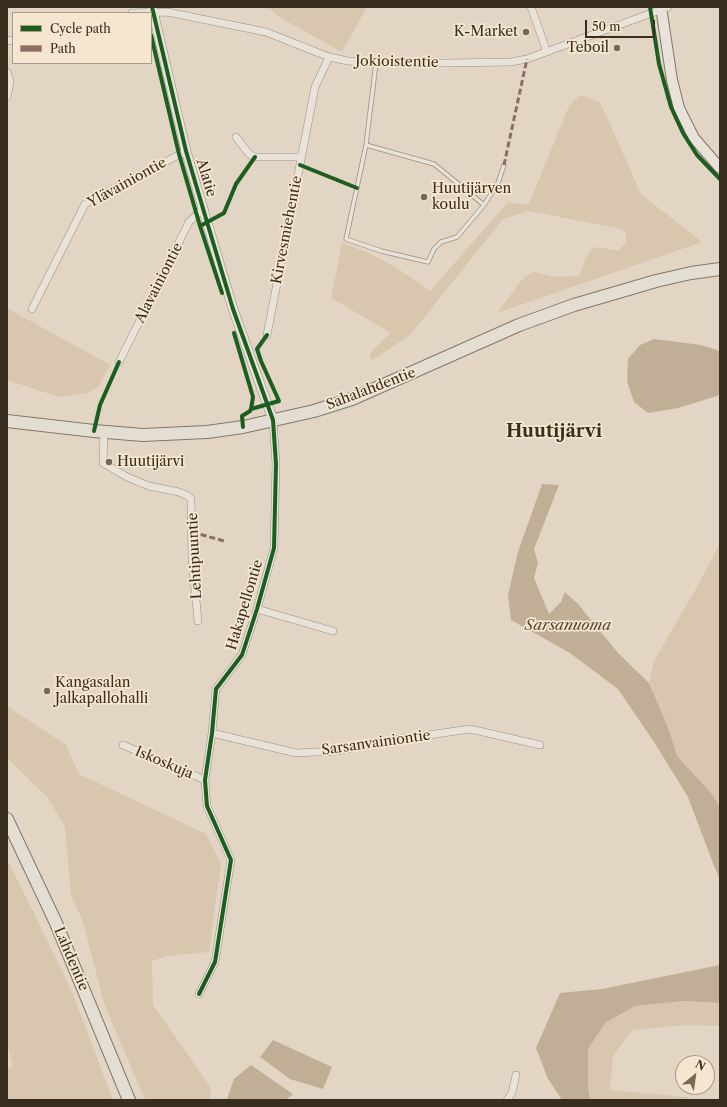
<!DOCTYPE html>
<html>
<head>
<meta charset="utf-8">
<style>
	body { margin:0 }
	#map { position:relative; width:727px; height:1107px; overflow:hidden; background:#e2d5c3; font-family:"Libre Caslon Text",serif }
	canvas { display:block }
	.frame { position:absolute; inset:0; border:8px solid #392d1e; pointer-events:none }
	.legend { position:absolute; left:12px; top:12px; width:140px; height:52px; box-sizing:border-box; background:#f5e6d0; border:1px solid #aa9c89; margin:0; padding:5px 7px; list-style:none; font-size:12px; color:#392d1e }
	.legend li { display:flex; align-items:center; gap:8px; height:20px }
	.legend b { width:20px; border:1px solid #aa9c89 }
	.north { position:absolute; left:675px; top:1055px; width:40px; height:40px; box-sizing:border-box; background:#f5e6d0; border:1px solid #aa9c89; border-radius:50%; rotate:29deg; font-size:11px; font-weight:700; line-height:16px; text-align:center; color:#392d1e }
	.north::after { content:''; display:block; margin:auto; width:14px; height:18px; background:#746858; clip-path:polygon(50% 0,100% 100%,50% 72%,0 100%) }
	.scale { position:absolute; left:585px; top:20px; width:70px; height:18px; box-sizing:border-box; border:2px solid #392d1e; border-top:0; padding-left:5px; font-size:12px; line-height:14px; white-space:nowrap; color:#392d1e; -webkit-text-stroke:3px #f5e6d0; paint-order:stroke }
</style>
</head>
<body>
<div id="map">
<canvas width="727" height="1107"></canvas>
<div class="frame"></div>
<ul class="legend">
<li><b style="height:5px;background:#1b5e20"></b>Cycle path</li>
<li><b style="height:5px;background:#8d6e63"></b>Path</li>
</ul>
<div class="north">N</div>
<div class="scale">50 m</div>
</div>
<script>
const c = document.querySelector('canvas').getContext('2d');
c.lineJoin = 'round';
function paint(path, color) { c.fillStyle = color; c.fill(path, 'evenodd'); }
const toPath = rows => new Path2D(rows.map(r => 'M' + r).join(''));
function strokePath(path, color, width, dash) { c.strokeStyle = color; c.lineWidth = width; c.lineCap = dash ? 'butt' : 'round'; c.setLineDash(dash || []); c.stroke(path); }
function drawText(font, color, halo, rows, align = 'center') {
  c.font = font + ' "Libre Caslon Text",serif'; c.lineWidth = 3.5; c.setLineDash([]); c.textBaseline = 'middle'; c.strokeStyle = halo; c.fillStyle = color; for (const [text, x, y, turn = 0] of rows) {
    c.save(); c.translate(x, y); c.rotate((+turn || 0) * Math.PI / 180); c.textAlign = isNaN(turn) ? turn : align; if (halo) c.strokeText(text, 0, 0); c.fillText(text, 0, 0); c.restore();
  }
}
paint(toPath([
	[259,7,367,7,342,52,279,17,271,9],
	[580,95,600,102,641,194,702,242,497,313,524,277,534,272,555,277,579,276,586,258,591,249,598,247,618,251,626,243,626,234,621,229,529,211,503,219,410,335,371,361,370,353,391,333,331,298,342,243,371,254,397,268,430,291,507,203,529,204,569,106],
	[7,308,110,365,98,387,88,393,76,395,59,397,7,380],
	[720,543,720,807,712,794,677,756,669,730,649,683,654,661,697,587],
	[7,706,66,745,79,774,206,834,221,864,209,952,167,956,152,961,153,1005,211,1088,210,1100,145,1100,104,1003,83,922,71,895,65,827,48,798,7,758],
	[7,859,70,987,113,1100,7,1100,7,1068,13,1067,7,1044],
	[683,1001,720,1003,720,1026,686,1025,632,1030,613,1056,610,1090,687,1097,689,1100,590,1100,588,1086,588,1049,605,1023,635,1006]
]), '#d8c7ae');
paint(toPath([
	[654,339,701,345,720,351,720,395,678,408,648,413,634,402,627,381,628,359,640,345],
	[542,484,559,485,534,549,538,563,534,578,549,614,561,602,565,592,579,605,598,629,619,654,649,683,669,730,677,756,712,794,720,807,720,879,714,866,688,797,654,742,618,689,570,653,511,620,508,595,518,552],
	[720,965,720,1003,683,1001,635,1006,605,1023,588,1049,588,1086,590,1100,562,1100,548,1079,536,1048,560,993,602,989],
	[273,1040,332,1067,323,1089,290,1079,260,1057],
	[251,1065,293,1094,285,1100,227,1099,234,1079]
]), '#c0ae96');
const service = toPath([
	[376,63,366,145,346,239,381,251,428,262,434,249,441,242,457,237,484,205,498,183,504,165],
	[366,145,434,164,484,205]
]);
const minor = toPath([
	[531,7,547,52],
	[132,13,167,12,266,32,329,57,348,61,376,63,446,63,511,62,527,59,668,7],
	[7,41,13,40],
	[7,72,10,82,7,97],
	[236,137,249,154,255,157,301,157],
	[32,309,85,204,186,151],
	[267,335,315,87,329,57],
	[119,362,189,222,203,209],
	[104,432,103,463,127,477,149,486,179,492,188,496,191,499,192,559,198,621],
	[257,609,333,631],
	[212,733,296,753,337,751,380,742,470,729,540,745],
	[123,745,205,780],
	[199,994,215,962,231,860,207,806,205,780,212,733,216,689,242,655,257,609,274,548,276,464,273,420],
	[507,1100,512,1093,516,1075]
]);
const tertiary = toPath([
	[152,7,186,151,207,222,233,309,273,420]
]);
const secondary = toPath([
	[661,7,672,80,679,108,694,138,720,168]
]);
const primary = toPath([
	[7,421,94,431,143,435,207,432,243,427,314,411,352,399,519,325,574,305,656,281,691,273,720,269]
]);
const trunk = toPath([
	[7,819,56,923,129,1100]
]);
strokePath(service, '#988f83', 5);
strokePath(minor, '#988f83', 8);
strokePath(tertiary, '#988f83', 10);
strokePath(secondary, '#80786d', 12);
strokePath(primary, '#80786d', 14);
strokePath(trunk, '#80786d', 14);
strokePath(service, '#e8e2d8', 3.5);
strokePath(minor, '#e8e2d8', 7);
strokePath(tertiary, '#e8e2d8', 9);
strokePath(secondary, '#e8e2d8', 10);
strokePath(primary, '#e4ddd2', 12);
strokePath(trunk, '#e4ddd2', 12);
strokePath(toPath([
	[504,165,527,59],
	[192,532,224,541]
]), '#8d6e63', 3, [6, 3]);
strokePath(toPath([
	[152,7,186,151,207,222,233,309,273,420,276,464,274,548,257,609,242,655,216,689,212,733,205,780,207,806,231,860,215,962,199,994],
	[650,7,659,64,671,107,683,133,697,155,720,179],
	[151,35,179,154,200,226,222,293],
	[300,165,357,188],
	[202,225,224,213,236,184,255,157],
	[234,333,253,397,251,409,250,411,242,416,243,427],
	[251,409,279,401,261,361,257,349,267,335],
	[94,431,100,405,119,362]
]), '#1b5e20', 4);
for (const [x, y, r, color] of [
	[526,32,4,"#746858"],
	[617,48,4,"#746858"],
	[424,197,4,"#746858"],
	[109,462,4,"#746858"],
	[47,691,4,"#746858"]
]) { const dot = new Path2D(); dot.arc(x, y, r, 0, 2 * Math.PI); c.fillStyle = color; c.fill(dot); strokePath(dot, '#f5e6d0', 1.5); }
drawText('14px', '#392d1e', '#f5e6d0', [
	["K-Market",518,32,"right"],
	["Teboil",609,48,"right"],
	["Huutijärven",432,189],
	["koulu",432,205],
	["Huutijärvi",117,462],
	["Kangasalan",55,683],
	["Jalkapallohalli",55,699]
], 'left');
drawText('14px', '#392d1e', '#f5e6d0', [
	["Jokioistentie",397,62,1],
	["Alatie",206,178,73],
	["Ylävainiontie",127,183,-29],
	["Kirvesmiehentie",287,230,-79],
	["Alavainiontie",159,283,-63],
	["Sahalahdentie",371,389,-21],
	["Lehtipuuntie",195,556,-93],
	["Hakapellontie",245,605,-73],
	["Sarsanvainiontie",376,743,-8],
	["Iskoskuja",164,763,23],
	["Lahdentie",71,959,67]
]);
drawText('italic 15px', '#574937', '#f5e6d0', [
	["Sarsanuoma",568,626]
]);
drawText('bold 18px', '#392d1e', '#f5e6d0', [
	["Huutijärvi",554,432]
]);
</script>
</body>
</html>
